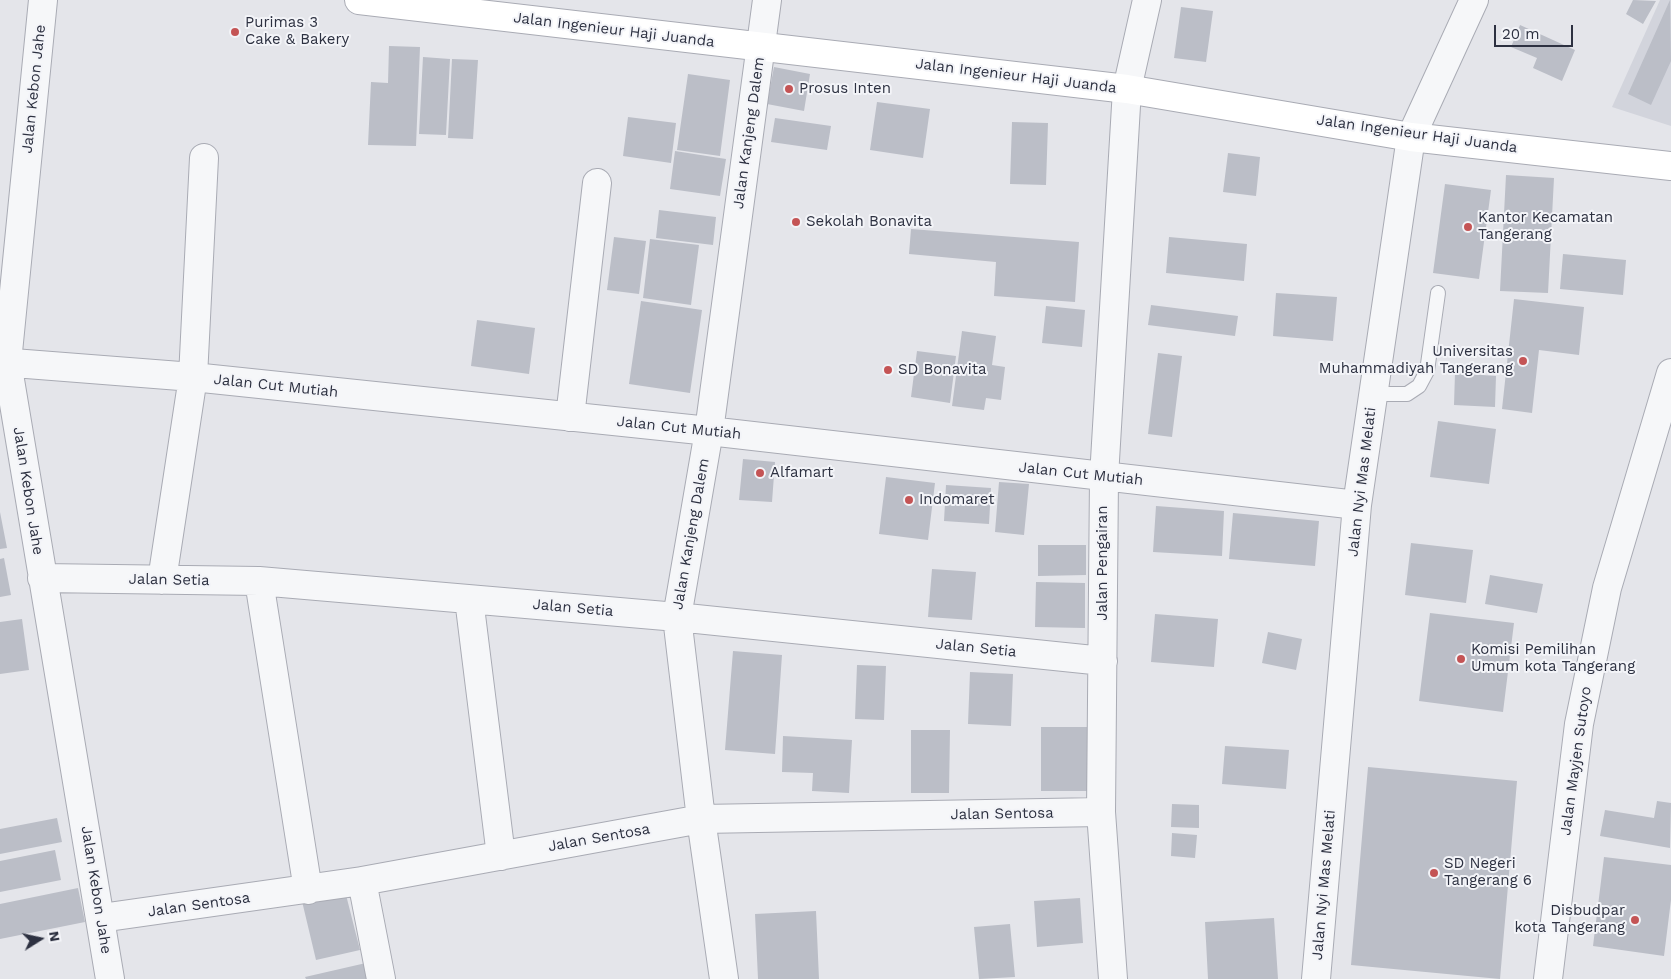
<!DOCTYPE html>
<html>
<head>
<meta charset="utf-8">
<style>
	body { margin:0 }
	#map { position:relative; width:1671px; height:979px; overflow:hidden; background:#e4e5ea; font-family:"Work Sans",sans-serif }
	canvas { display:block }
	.north { position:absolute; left:15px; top:914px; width:50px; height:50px; -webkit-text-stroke:4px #f3f4f8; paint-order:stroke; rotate:80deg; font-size:14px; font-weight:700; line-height:20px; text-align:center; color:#2d3141 }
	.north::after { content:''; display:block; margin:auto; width:18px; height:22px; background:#2d3141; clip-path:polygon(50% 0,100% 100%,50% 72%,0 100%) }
	.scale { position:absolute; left:1494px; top:25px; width:79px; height:22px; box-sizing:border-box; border:2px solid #2d3141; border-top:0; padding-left:6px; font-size:15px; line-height:18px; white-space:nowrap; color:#2d3141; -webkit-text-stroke:4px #f3f4f8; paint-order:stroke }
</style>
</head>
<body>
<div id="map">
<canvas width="1671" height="979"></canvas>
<div class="north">N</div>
<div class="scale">20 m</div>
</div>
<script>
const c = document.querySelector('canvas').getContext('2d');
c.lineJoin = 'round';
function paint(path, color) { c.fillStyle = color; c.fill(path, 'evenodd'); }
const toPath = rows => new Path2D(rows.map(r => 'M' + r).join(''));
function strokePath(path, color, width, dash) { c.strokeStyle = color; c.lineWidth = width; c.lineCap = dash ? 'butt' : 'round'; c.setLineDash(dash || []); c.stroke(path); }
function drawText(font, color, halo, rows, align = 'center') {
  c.font = font + ' "Work Sans",sans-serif'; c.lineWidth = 4; c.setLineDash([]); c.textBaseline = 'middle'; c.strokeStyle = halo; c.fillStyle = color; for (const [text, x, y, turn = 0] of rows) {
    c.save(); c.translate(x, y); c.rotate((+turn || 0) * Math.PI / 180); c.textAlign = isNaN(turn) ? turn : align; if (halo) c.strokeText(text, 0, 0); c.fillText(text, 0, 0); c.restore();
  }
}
paint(toPath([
	[1660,0,1671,0,1671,126,1612,107]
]), '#d2d4dc');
paint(toPath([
	[1633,0,1656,1,1643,24,1626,14],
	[1670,0,1671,61,1651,105,1628,94],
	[1181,7,1213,11,1206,62,1174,58],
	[1520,25,1575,50,1562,81,1533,68,1537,58,1511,47],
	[389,46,420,47,416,146,368,145,371,82,388,83],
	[423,57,450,59,446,135,419,134],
	[452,59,478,60,473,139,448,138],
	[774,67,810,74,804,111,767,104],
	[688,74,730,80,720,156,677,150],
	[877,102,930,109,923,158,870,150],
	[628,117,676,123,671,163,623,156],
	[775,118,831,126,827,150,771,142],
	[1012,122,1048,123,1046,185,1010,184],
	[675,151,726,159,720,196,670,189],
	[1228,153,1260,157,1256,196,1223,192],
	[1506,175,1554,178,1548,293,1500,291],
	[1445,184,1491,190,1479,279,1433,273],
	[659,210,716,217,713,245,656,238],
	[911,229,1079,242,1075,302,994,296,996,262,909,254],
	[614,237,646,241,639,294,607,290],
	[1169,237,1247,244,1244,281,1166,273],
	[650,239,699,245,691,305,643,298],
	[1563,254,1626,260,1623,295,1560,289],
	[1276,293,1337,297,1333,341,1273,336],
	[1514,299,1584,307,1579,355,1539,350,1532,413,1502,409],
	[641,301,702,310,690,393,629,384],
	[1151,305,1238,316,1235,336,1148,325],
	[1046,306,1085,310,1082,347,1042,343],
	[477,320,535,328,529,374,471,366],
	[962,331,996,336,992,365,1005,367,1001,400,986,398,984,410,952,406],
	[917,351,956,356,950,403,911,397],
	[1158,353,1182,356,1172,437,1148,434],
	[1455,373,1496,376,1495,407,1454,405],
	[1438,421,1496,429,1489,484,1430,477],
	[743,459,775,462,772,502,739,500],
	[886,477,935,483,928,540,879,534],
	[999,482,1029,484,1024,535,995,532],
	[946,485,991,488,989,524,944,521],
	[1156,506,1224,511,1222,556,1153,552],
	[0,512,7,548,0,549],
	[1233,513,1319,521,1315,566,1229,559],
	[1411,543,1473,550,1466,603,1405,595],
	[1038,545,1086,545,1086,575,1038,576],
	[4,558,11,595,0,597,0,559],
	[932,569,976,572,972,620,928,617],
	[1490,575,1543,584,1537,613,1485,604],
	[1036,582,1085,583,1085,628,1035,627],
	[1430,613,1514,623,1503,712,1419,701],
	[1155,614,1218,619,1214,667,1151,662],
	[22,619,29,670,0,674,0,622],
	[1268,632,1302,639,1296,670,1262,663],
	[733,651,782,655,775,754,725,750],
	[857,665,886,666,884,720,855,719],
	[970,672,1013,674,1011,726,968,724],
	[1041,727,1094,727,1094,791,1041,791],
	[911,730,950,730,949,793,911,793],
	[783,736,852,740,849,793,812,791,813,773,782,772],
	[1225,746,1289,750,1286,789,1222,784],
	[1368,767,1517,781,1500,979,1351,965],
	[1657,801,1671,803,1670,848,1600,836,1605,810,1654,818],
	[1172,804,1199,805,1199,828,1171,827],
	[57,818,62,842,0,854,0,829],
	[1172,833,1197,835,1195,858,1171,856],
	[55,850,61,880,0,892,0,861],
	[1604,857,1671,865,1671,900,1664,956,1593,946],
	[344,887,360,950,316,960,301,897],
	[78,888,85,922,0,939,0,904],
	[1080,898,1083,943,1037,947,1034,901],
	[816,911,819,979,758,979,755,914],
	[1274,918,1278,979,1208,979,1205,922],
	[1010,924,1015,977,979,979,974,927],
	[366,963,369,979,306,979,305,977]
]), '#bbbec7');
const lane = toPath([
	[1373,394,1407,394,1419,386,1427,371,1438,293]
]);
const street = toPath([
	[43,0,7,362,110,979],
	[0,362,193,377,709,431,1357,505],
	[570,417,597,183],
	[42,578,259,581,677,617,1103,661],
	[162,580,193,377,204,158],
	[259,581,308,890],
	[469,599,501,856],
	[362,881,381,979],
	[101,918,362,881,701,819,1101,812],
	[724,979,701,819,677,617,709,431,767,0],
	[1113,979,1101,812,1104,477,1127,89,1147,0],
	[1316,979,1357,505,1411,137,1474,0],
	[1548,979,1579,724,1607,588,1671,373]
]);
const secondary = toPath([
	[359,0,1127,89,1411,137,1671,166]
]);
strokePath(lane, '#a9abb4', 16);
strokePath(street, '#a9abb4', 30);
strokePath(secondary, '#a9abb4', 30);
strokePath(lane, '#f6f7f9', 14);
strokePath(street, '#f6f7f9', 28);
strokePath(secondary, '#fff', 28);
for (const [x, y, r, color] of [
	[235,32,5,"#c45455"],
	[789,89,5,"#c45455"],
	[796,222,5,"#c45455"],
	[1468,227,5,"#c45455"],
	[1523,361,5,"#c45455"],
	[888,370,5,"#c45455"],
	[760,473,5,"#c45455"],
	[909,500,5,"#c45455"],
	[1461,659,5,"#c45455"],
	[1434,873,5,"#c45455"],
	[1635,920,5,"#c45455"]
]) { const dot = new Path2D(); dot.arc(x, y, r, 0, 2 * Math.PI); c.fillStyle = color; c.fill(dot); strokePath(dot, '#f3f4f8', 2); }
drawText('15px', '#2d3141', '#f3f4f8', [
	["Purimas 3",245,23],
	["Cake & Bakery",245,40],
	["Prosus Inten",799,89],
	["Kantor Kecamatan",1478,218],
	["Tangerang",1478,235],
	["Sekolah Bonavita",806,222],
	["Universitas",1513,352,"right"],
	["Muhammadiyah Tangerang",1513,369,"right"],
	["SD Bonavita",898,370],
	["Alfamart",770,473],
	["Indomaret",919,500],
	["Komisi Pemilihan",1471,650],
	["Umum kota Tangerang",1471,667],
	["SD Negeri",1444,864],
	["Tangerang 6",1444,881],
	["Disbudpar",1625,911,"right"],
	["kota Tangerang",1625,928,"right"]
], 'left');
drawText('15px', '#2d3141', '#f3f4f8', [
	["Jalan Ingenieur Haji Juanda",614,30,7],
	["Jalan Ingenieur Haji Juanda",1016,76,7],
	["Jalan Kebon Jahe",34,89,-84],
	["Jalan Kanjeng Dalem",749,133,-82],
	["Jalan Ingenieur Haji Juanda",1417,134,8],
	["Jalan Cut Mutiah",276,386,6],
	["Jalan Cut Mutiah",679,428,6],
	["Jalan Cut Mutiah",1081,474,6],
	["Jalan Nyi Mas Melati",1362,482,-83],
	["Jalan Kebon Jahe",28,491,81],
	["Jalan Kanjeng Dalem",691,534,-80],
	["Jalan Pengairan",1103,563,-90],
	["Jalan Setia",169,580,1],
	["Jalan Setia",573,608,5],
	["Jalan Setia",976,648,6],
	["Jalan Mayjen Sutoyo",1576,761,-82],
	["Jalan Sentosa",1002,814,-1],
	["Jalan Sentosa",599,838,-10],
	["Jalan Nyi Mas Melati",1324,885,-85],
	["Jalan Kebon Jahe",96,890,81],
	["Jalan Sentosa",199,905,-8]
]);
</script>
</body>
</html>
